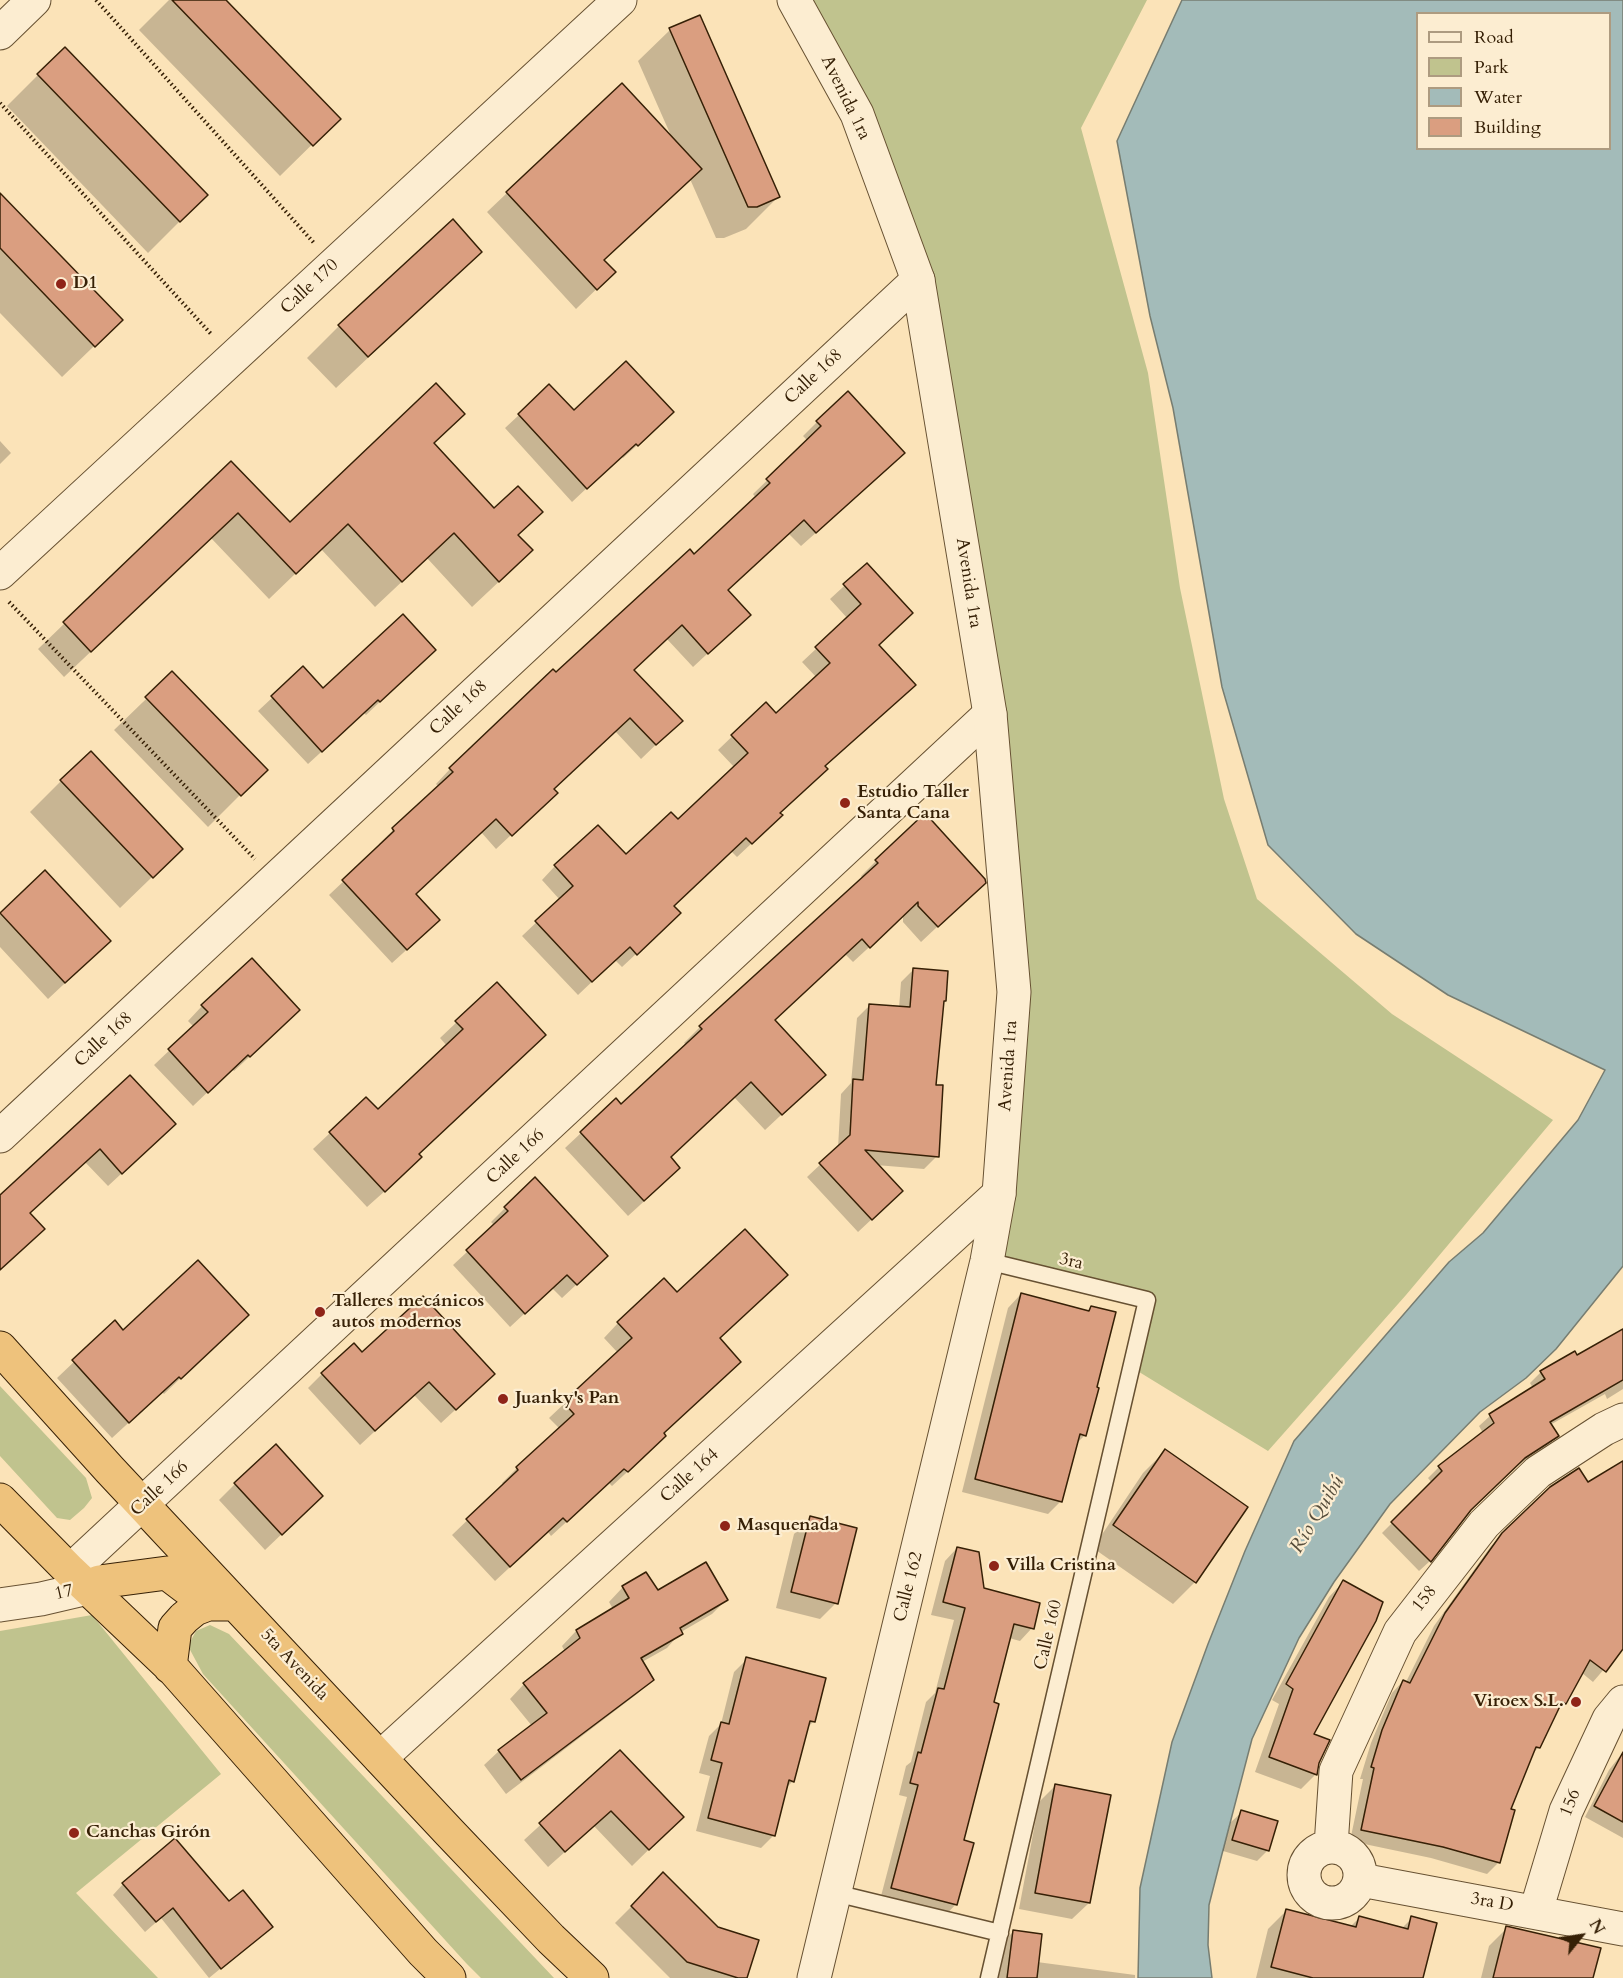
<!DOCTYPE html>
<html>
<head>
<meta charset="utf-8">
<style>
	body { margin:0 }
	#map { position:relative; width:1623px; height:1978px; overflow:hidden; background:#fbe3b8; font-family:Cardo,serif }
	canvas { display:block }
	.legend { position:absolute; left:1416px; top:12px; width:195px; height:138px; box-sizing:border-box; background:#fcedd1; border:2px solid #ad9b80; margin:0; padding:8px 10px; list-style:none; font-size:18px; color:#362006 }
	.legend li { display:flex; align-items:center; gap:12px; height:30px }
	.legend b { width:30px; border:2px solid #ad9b80 }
	.north { position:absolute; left:1551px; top:1906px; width:60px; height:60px; -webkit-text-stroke:4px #fcedd1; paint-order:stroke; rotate:60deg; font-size:16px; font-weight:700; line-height:24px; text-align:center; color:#362006 }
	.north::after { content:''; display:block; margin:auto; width:21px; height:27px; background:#362006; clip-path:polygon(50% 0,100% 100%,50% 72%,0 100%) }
</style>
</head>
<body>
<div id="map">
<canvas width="1623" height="1978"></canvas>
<ul class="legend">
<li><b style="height:8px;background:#fcedd1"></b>Road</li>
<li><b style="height:16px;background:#c0c38e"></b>Park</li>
<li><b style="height:16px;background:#a3bbb9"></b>Water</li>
<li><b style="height:16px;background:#da9e80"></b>Building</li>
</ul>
<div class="north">N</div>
</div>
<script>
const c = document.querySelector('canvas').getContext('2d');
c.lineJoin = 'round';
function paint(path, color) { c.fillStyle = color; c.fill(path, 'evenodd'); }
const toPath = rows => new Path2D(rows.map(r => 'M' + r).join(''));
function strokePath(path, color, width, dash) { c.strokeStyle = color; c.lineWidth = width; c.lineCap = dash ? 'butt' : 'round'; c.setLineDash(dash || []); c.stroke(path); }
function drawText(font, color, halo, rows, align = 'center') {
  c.font = font + ' Cardo,serif'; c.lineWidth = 4.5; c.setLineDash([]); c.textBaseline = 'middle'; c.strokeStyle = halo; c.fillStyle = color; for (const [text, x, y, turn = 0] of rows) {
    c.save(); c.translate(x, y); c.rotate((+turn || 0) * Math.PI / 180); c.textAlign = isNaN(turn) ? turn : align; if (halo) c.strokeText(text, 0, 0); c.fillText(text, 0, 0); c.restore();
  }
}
paint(toPath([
	[794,0,1147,0,1081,128,1148,373,1180,588,1224,799,1257,899,1392,1014,1553,1120,1406,1295,1268,1451,1131,1367,1146,1300,987,1261,1014,992,918,280],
	[0,1386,86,1478,92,1498,84,1508,70,1520,57,1518,0,1456],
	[92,1615,221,1774,76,1893,158,1978,0,1978,0,1631],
	[210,1625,229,1634,554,1978,481,1978,466,1963,203,1674,188,1646,196,1631]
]), '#c0c38e');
const water = toPath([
	[1182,0,1623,0,1623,1266,1556,1349,1526,1378,1480,1412,1390,1504,1334,1582,1299,1638,1252,1739,1222,1854,1209,1905,1208,1945,1212,1978,1138,1978,1140,1888,1172,1742,1208,1644,1245,1551,1294,1441,1449,1262,1483,1233,1578,1120,1605,1070,1448,995,1356,934,1268,845,1222,687,1173,408,1150,316,1117,141,1182,0],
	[1418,14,1610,14,1610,148,1418,148,1418,14]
]);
paint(water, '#a3bbb9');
strokePath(water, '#777d71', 1.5);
paint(toPath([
	[169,0,224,0,338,119,280,176,139,30],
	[670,30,778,197,746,229,724,238,716,238,690,179,603,260,614,272,576,309,487,212,507,193,672,138,638,61],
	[38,75,206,195,148,253,7,106],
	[0,195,121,320,62,377,0,313],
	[452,222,480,252,336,388,307,358,339,326],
	[574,412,658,426,623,458,621,456,572,502,505,428,519,415],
	[817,422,889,468,801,546,789,534,726,591,734,629,693,667,666,638,632,670,666,735,641,759,615,731,553,790,541,807,496,849,481,832,414,894,424,934,392,963,329,895,381,846,379,844,393,830,439,787,436,784,450,769,553,671,556,674,694,556,756,498,753,494,808,441,803,436],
	[0,441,11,453,0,464],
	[432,444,517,536,505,576,472,607,427,558,375,607,321,549,269,599,211,538,64,677,38,649,231,463,290,524],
	[867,565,877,646,824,767,779,813,767,829,737,857,731,851,672,906,665,927,622,967,615,960,578,995,522,936,560,900,542,880,555,866,626,856,678,821,735,768,718,750,766,704,776,715,817,678,802,662,848,619,830,599],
	[420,664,366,715,364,713,308,764,258,711,303,669,323,690],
	[172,674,265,770,208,827,114,730],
	[61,781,181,849,120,908,30,812],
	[876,861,968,898,921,942,903,922,903,916,853,962,845,954,773,1020,808,1090,765,1130,734,1097,669,1158,663,1184,628,1216,565,1148,581,1133,621,1106,687,1045,684,1043,700,1027,863,879,861,876],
	[45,872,93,957,48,999,0,947,0,914],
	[914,969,945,1001,942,1004,934,1086,937,1156,924,1169,876,1165,888,1204,858,1232,807,1177,838,1148,841,1094,851,1083,857,1018,870,1005,899,1008,901,982],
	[497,984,418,1155,404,1174,367,1207,313,1149,330,1133,378,1112,447,1046,440,1038],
	[202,1006,284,1025,234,1071,232,1069,193,1106,154,1065,194,1027,188,1021],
	[130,1077,160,1138,108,1186,85,1162,29,1213,0,1269,0,1197],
	[505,1208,592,1270,562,1298,552,1288,510,1327,453,1265,495,1226,491,1222],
	[1021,1294,1086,1312,1091,1307,1085,1435,1076,1444,1061,1501,1048,1514,962,1492,1008,1308],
	[115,1323,123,1332,230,1331,164,1394,162,1392,112,1438,57,1378],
	[618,1323,718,1339,662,1434,650,1451,612,1486,609,1483,551,1536,548,1532,495,1581,452,1535,504,1485,502,1483,517,1468,560,1429,549,1418,618,1353,604,1338],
	[1623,1332,1623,1389,1607,1399,1605,1394,1550,1425,1557,1436,1546,1447,1512,1469,1469,1511,1430,1561,1419,1571,1382,1533,1432,1483,1428,1478,1439,1467,1483,1433,1479,1426,1490,1416,1533,1388,1530,1383,1541,1372,1577,1357],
	[362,1354,479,1388,441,1423,414,1395,360,1445,308,1388,322,1374],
	[1165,1451,1195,1582,1173,1604,1093,1548,1143,1473],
	[1623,1463,1623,1647,1593,1682,1582,1673,1565,1703,1555,1713,1539,1747,1531,1755,1509,1810,1498,1863,1487,1874,1431,1858,1350,1841,1363,1779,1360,1779,1371,1743,1392,1693,1403,1681,1406,1682,1434,1626,1491,1546,1551,1488,1587,1484],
	[235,1484,305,1512,265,1550,219,1500],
	[811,1518,836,1603,820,1619,776,1608,794,1534],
	[957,1548,983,1590,1032,1628,1020,1641,1009,1638,962,1841,956,1904,944,1917,880,1900,907,1797,899,1795,906,1766,911,1762,926,1702,935,1693,954,1620,931,1615,945,1561],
	[1343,1582,1312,1735,1318,1763,1316,1774,1301,1789,1255,1772,1279,1704,1272,1700,1329,1597],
	[623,1587,726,1600,712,1614,681,1632,667,1648,642,1662,652,1680,637,1694,506,1794,484,1765,499,1751,532,1726,510,1699,524,1684,565,1652,562,1646,576,1631,613,1609,609,1602],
	[747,1659,814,1721,806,1729,793,1781,786,1788,774,1835,761,1848,696,1831,710,1776,699,1773,709,1736,721,1724,734,1672],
	[620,1752,682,1817,632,1866,594,1826,548,1867,524,1840],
	[1623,1752,1623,1838,1585,1817,1609,1770],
	[1055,1786,1089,1903,1072,1919,1019,1909,1039,1802],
	[1242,1812,1268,1850,1257,1861,1223,1851,1231,1822],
	[663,1875,746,1978,670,1978,615,1923],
	[123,1884,228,1903,271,1927,209,1978,161,1918,145,1932,113,1895],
	[1286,1911,1350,1927,1359,1918,1401,1929,1412,1918,1422,1978,1256,1978,1268,1929],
	[1507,1928,1591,1978,1481,1978,1489,1946],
	[1013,1932,1037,1962,1135,1975,1135,1978,988,1978,991,1954]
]), '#0003');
const building = toPath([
	[172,0,226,0,341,119,313,146,172,0],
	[700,15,780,197,757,207,748,207,669,28,700,15],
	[65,47,208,195,180,222,37,74,65,47],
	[622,83,702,169,604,260,616,272,597,290,506,192,622,83],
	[0,193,123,320,95,347,0,248,0,193],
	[453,219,482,252,368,357,338,325,453,219],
	[626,361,674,412,638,446,636,444,587,489,518,414,549,384,574,410,626,361],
	[436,383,465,414,434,443,494,508,518,486,543,512,518,535,533,550,499,582,454,533,402,582,348,524,296,574,238,513,91,652,63,622,231,461,290,522,436,383],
	[848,391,905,453,816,533,804,520,728,590,751,615,708,654,682,625,634,670,683,721,656,745,630,718,554,789,558,793,512,836,496,819,416,894,440,920,407,950,342,880,394,831,392,828,453,772,449,768,553,669,556,672,690,549,694,554,770,483,766,479,821,426,816,421,848,391],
	[867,563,913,613,879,645,916,685,825,766,828,769,780,813,783,815,752,844,746,838,674,906,681,913,637,955,630,947,592,982,535,921,573,886,554,865,598,825,626,854,671,812,678,819,748,753,731,735,766,702,776,713,830,663,815,647,861,604,843,584,867,563],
	[403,614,436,650,380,702,378,700,322,752,271,696,303,666,323,688,403,614],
	[172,671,268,770,241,796,145,697,172,671],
	[91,751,183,849,153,878,60,780,91,751],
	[925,813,985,879,986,883,938,927,918,906,918,902,870,948,862,939,775,1020,826,1075,782,1115,751,1082,671,1157,680,1168,644,1201,580,1132,616,1098,621,1104,702,1029,699,1026,878,863,875,860,925,813],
	[45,870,111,941,65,983,0,913,45,870],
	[252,958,300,1010,250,1057,248,1055,208,1093,168,1049,208,1012,201,1005,252,958],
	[913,968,948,971,946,1001,944,1001,936,1085,943,1085,939,1157,865,1150,903,1191,872,1220,819,1163,850,1135,853,1079,863,1080,869,1004,910,1007,913,968],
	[497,982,546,1035,419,1154,422,1157,385,1192,329,1132,366,1097,378,1109,463,1029,455,1021,497,982],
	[130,1075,176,1124,122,1174,100,1149,30,1213,45,1229,0,1270,0,1195,130,1075],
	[535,1177,608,1256,577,1285,567,1275,525,1314,466,1250,508,1211,504,1207,535,1177],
	[745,1229,788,1275,720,1338,741,1362,664,1433,666,1436,628,1472,624,1469,567,1522,563,1518,510,1567,466,1519,518,1470,516,1467,574,1414,563,1402,632,1338,617,1322,664,1278,677,1292,745,1229],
	[198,1260,249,1315,181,1379,179,1377,129,1423,72,1360,115,1320,123,1330,198,1260],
	[1021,1293,1089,1311,1091,1306,1116,1312,1097,1387,1099,1388,1086,1436,1080,1434,1062,1502,975,1479,1021,1293],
	[423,1296,495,1374,456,1410,429,1382,375,1431,321,1373,354,1343,362,1352,423,1296],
	[1623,1329,1623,1380,1550,1422,1559,1436,1525,1458,1471,1510,1431,1562,1391,1522,1442,1471,1438,1466,1494,1423,1489,1414,1545,1379,1540,1371,1575,1351,1577,1355,1623,1329],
	[276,1444,323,1496,282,1535,234,1483,276,1444],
	[1165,1449,1248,1507,1196,1583,1113,1525,1165,1449],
	[1623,1461,1623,1649,1606,1672,1590,1660,1566,1704,1562,1702,1540,1748,1536,1747,1511,1809,1515,1810,1500,1863,1443,1847,1361,1830,1374,1768,1371,1767,1382,1730,1403,1680,1410,1683,1445,1613,1502,1533,1550,1487,1579,1468,1588,1482,1623,1461],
	[810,1516,857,1528,838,1604,791,1592,810,1516],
	[957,1547,979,1552,984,1588,1040,1603,1034,1629,1014,1624,994,1702,999,1704,964,1840,974,1843,957,1905,891,1888,918,1785,910,1783,918,1752,921,1753,938,1688,944,1689,965,1608,943,1602,957,1547],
	[706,1562,728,1600,680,1628,683,1634,641,1658,654,1680,521,1780,498,1750,547,1713,523,1683,580,1638,576,1630,629,1598,622,1586,646,1572,658,1590,706,1562],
	[1343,1580,1383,1602,1376,1621,1314,1734,1330,1740,1319,1763,1317,1775,1269,1757,1293,1689,1286,1684,1343,1580],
	[746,1657,826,1678,815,1722,810,1721,794,1782,789,1780,775,1836,708,1818,722,1763,711,1760,721,1722,729,1724,746,1657],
	[620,1750,684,1817,649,1850,611,1811,565,1852,539,1823,620,1750],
	[1623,1752,1623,1822,1594,1806,1623,1752],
	[1055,1784,1111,1795,1090,1903,1035,1893,1055,1784],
	[1241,1810,1278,1821,1269,1851,1232,1840,1241,1810],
	[175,1838,229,1901,243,1890,273,1927,221,1969,173,1908,156,1922,122,1883,175,1838],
	[663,1872,718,1927,759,1940,747,1978,738,1978,687,1962,631,1906,663,1872],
	[1286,1909,1356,1927,1359,1916,1408,1929,1411,1916,1437,1923,1423,1978,1313,1978,1271,1967,1286,1909],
	[1506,1926,1601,1948,1593,1978,1493,1978,1506,1926],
	[1013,1930,1042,1934,1037,1978,1007,1978,1013,1930]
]);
paint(building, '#da9e80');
strokePath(building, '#362006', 1.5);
const service = toPath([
	[987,1261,1147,1300,989,1978],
	[835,1893,1000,1933]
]);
const minor = toPath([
	[0,33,34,0],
	[0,1136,918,280],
	[70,1571,990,714],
	[380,1758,999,1194],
	[1331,1846,1336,1771,1400,1632,1484,1524,1538,1472,1604,1429,1623,1420],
	'1304 1875a28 28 0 1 1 56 0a28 28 0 1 1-56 0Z',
	[1361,1880,1623,1929],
	[1536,1911,1566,1811,1609,1719,1623,1702]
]);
const tertiary = toPath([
	[794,0,857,114,918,280,990,714,1014,992,999,1194,987,1261,814,1978],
	[0,573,620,0],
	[0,1605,41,1599,88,1588]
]);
const trunk = toPath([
	[0,1348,110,1470,450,1833,551,1939,592,1978],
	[0,1500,70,1571,174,1670,423,1952,449,1978],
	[88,1588,99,1582,167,1573,208,1604],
	[170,1667,175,1628,184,1618,195,1609,208,1604,228,1604]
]);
strokePath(service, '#675132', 19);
strokePath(minor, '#675132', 35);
strokePath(tertiary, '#675132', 35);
strokePath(trunk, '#362006', 35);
strokePath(toPath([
	[96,0,314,243],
	[0,103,212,335],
	[9,602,255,859]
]), '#362006', 4, [1.5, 3]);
strokePath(service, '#fcedd1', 16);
strokePath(minor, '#fcedd1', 33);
strokePath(tertiary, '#fcedd1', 33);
strokePath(trunk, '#eec27c', 33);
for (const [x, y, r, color] of [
	[61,284,6,"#8f2418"],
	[845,803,6,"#8f2418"],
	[320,1312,6,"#8f2418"],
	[503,1399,6,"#8f2418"],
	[725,1526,6,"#8f2418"],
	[994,1566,6,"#8f2418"],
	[1576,1702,6,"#8f2418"],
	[74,1833,6,"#8f2418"]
]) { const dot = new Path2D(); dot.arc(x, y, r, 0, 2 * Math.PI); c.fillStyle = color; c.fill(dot); strokePath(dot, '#fcedd1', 2); }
drawText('18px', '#362006', '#fcedd1', [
	["Avenida 1ra",845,98,64],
	["Calle 170",310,287,-43],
	["Calle 168",814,377,-43],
	["Avenida 1ra",968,583,81],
	["Calle 168",459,708,-43],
	["Calle 168",104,1040,-43],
	["Avenida 1ra",1009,1066,-86],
	["Calle 166",516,1157,-43],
	["3ra",1071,1262,14],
	["Calle 164",690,1476,-42],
	["Calle 166",160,1489,-43],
	["Calle 162",909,1587,-76],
	["17",64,1593,-13],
	["158",1425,1599,-52],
	["Calle 160",1049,1635,-77],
	["5ta Avenida",294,1665,47],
	["156",1571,1803,-68],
	["3ra D",1492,1903,10]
]);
drawText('bold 18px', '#362006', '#fcedd1', [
	["D1",73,284],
	["Estudio Taller",857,793],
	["Santa Cana",857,814],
	["Talleres mecánicos",332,1302],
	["autos modernos",332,1323],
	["Juanky's Pan",515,1399],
	["Masquenada",737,1526],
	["Villa Cristina",1006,1566],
	["Viroex S.L.",1564,1702,"right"],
	["Canchas Girón",86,1833]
], 'left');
drawText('italic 20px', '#574e3c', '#fcedd1', [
	["Río Quibú",1318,1515,-59]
]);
</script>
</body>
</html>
